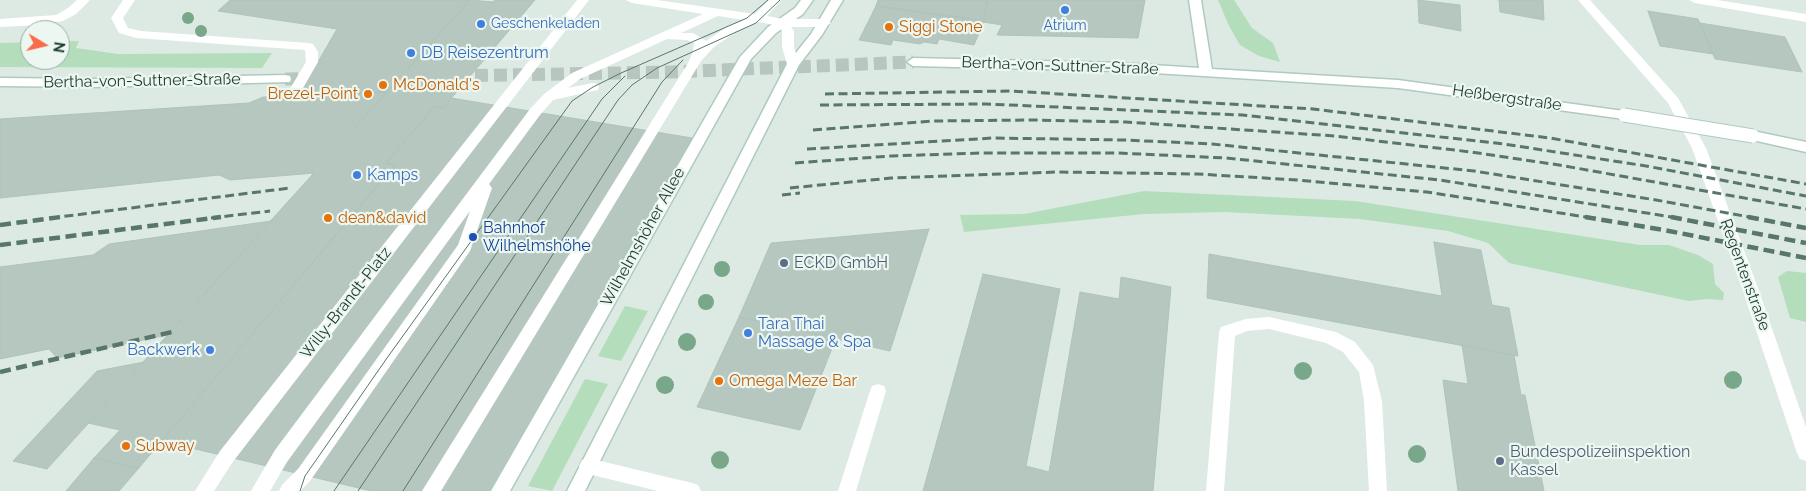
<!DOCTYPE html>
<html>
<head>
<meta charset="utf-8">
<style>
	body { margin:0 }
	#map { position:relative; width:1806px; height:491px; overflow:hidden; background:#ddeae3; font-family:Raleway,sans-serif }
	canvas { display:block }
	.north { position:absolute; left:20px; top:20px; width:50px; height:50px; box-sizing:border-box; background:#edf7f1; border:1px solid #9aaba4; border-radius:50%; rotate:99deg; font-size:14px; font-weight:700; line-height:20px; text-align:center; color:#1e3a30 }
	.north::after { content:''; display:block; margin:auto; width:18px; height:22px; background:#fa6b4b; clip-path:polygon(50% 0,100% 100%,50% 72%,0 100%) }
</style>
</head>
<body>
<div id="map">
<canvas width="1806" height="491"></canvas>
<div class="north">N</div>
</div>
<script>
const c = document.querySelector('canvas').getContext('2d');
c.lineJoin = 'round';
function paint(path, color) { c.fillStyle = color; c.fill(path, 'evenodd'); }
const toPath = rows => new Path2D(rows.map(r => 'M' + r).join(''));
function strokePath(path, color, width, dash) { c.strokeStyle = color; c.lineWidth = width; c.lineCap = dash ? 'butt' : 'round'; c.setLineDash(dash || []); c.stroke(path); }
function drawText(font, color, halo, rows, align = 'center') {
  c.font = font + ' Raleway,sans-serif'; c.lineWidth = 4.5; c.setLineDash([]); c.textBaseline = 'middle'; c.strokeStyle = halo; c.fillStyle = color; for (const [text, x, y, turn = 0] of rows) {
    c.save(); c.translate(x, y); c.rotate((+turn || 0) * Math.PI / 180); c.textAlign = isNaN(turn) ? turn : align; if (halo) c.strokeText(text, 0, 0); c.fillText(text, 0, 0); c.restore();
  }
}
paint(toPath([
	[1218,0,1234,0,1252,28,1273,43,1280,62,1259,56,1240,45,1229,26],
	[60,41,79,41,76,48,118,54,272,53,262,68,0,67,0,43,30,42,30,60,60,60],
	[1144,191,1355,201,1640,245,1669,245,1698,255,1713,264,1715,284,1724,293,1723,300,1707,299,1689,301,1509,263,1488,243,1448,231,1360,219,1225,212,1144,214,964,232,960,215,1024,214],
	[1787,271,1806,273,1806,322,1790,318,1778,277],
	[625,306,648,311,621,361,598,356],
	[585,379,608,384,552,491,528,486]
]), '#b4ddbc');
const building = toPath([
	[230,0,470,0,387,92,299,95,337,29,218,11,230,0],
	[470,0,493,2,495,0,535,0,443,108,434,107,399,148,386,163,395,165,138,469,94,458,120,430,88,423,470,0],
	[878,0,988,0,984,21,876,6,878,0],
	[988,0,1145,0,1138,38,997,35,1002,25,983,22,988,0],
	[1418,0,1460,5,1461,31,1419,23,1418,0],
	[1499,0,1543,0,1544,20,1500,12,1499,0],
	[876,6,984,21,974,45,939,39,937,44,924,42,920,44,893,40,891,45,859,40,876,6],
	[1648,11,1698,19,1713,54,1660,46,1648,11],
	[1700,23,1785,37,1802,72,1715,59,1700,23],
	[387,92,315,173,230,180,219,175,0,198,0,119,249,103,263,97,387,92],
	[451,98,692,138,492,491,371,491,162,441,395,165,386,163,434,107,443,108,451,98],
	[271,221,167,335,57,358,49,349,0,359,0,267,93,255,109,244,271,221],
	[929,229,890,351,739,317,771,243,929,229],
	[1434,242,1481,250,1492,305,1509,308,1518,356,1207,298,1209,254,1442,296,1434,242],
	[983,274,1060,289,1026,466,1049,472,1080,292,1119,299,1121,277,1171,287,1153,491,923,491,983,274],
	[739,317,836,338,800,430,697,407,739,317],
	[1462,345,1514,355,1521,395,1525,395,1544,491,1458,491,1443,380,1468,384,1462,345],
	[144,362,47,469,13,461,97,371,144,362],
	[94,458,131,467,138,469,119,491,66,491,94,458]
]);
paint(building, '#b5c7bf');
strokePath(building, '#afc3ba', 1);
strokePath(toPath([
	[285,79,671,72,913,62]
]), '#b7c7bf', 13, [13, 6]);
const secondary = toPath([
	[801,0,813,0,803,14,776,33,751,59,510,491,491,491,740,57,768,27,795,8,801,0],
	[831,0,843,0,822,35,799,65,585,491,567,491,787,64,811,34,831,0],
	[1189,0,1201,0,1212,69,1398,80,1624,111,1629,112,1631,115,1629,118,1624,119,1398,88,1122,71,913,66,907,62,913,58,1122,63,1199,68,1189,0],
	[285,75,290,76,291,79,290,82,92,87,0,86,0,78,92,79,285,75],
	[1753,131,1806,142,1806,152,1748,139,1746,136,1748,133,1753,131]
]);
strokePath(secondary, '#afcabf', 3);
paint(toPath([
	[77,0,90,0,76,14,63,21,40,25,0,27,0,19,56,15,68,8,77,0],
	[123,0,135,0,123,18,128,28,141,31,309,43,313,44,318,52,318,62,299,95,289,95,288,92,306,62,305,50,136,38,119,33,111,18,123,0],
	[577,0,589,0,232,463,214,491,195,491,220,451,577,0],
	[626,0,657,0,755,14,769,0,781,0,767,16,783,19,825,19,831,23,825,27,791,27,794,31,794,47,799,64,797,67,793,68,787,64,782,47,782,31,778,26,759,22,736,32,714,47,701,61,441,491,422,491,688,63,693,52,694,43,687,40,667,39,580,79,568,88,593,83,598,84,599,87,598,90,553,100,540,115,489,184,492,188,470,251,310,481,300,491,279,491,282,485,298,469,458,245,470,211,287,462,270,491,251,491,275,450,530,109,544,94,572,73,703,14,632,3,626,0],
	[718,16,744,20,728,26,706,41,693,33,681,33,718,16],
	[1269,317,1336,332,1355,342,1373,365,1382,401,1387,491,1369,491,1364,401,1359,372,1343,352,1326,343,1269,329,1247,331,1235,336,1224,491,1206,491,1219,332,1221,327,1246,319,1269,317],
	[878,384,884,386,886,391,856,491,838,491,870,391,872,386,878,384]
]), '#fff');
paint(toPath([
	[1578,0,1590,0,1678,98,1706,148,1759,291,1806,427,1806,461,1800,459,1797,453,1743,291,1692,148,1668,103,1578,0],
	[1689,0,1717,0,1806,14,1806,22,1695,3,1689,0],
	[588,458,692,483,698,485,701,491,658,491,588,474,582,472,579,466,582,460,588,458]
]), '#fff');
paint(secondary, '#fff');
strokePath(toPath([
	[300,491,305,476,387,358,572,101,593,87,621,73,747,18,768,0],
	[334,491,602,99,625,76],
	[358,491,618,100,632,85,657,68,756,23,780,0],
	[403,491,662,82,683,60]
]), '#58766c', 1);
strokePath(toPath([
	[825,94,1010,91,1313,109,1550,138,1806,184],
	[820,105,986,104,1242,115,1504,144,1646,166,1806,196],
	[813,130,934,121,1032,120,1126,122,1335,136,1471,152,1559,165,1806,209],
	[807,149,993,138,1125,140,1212,144,1474,171,1656,200,1755,218],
	[795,163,891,156,982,153,1118,153,1226,158,1440,180,1678,218],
	[790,188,891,178,1058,172,1198,174,1297,180,1427,192,1592,218],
	[782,195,800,193],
	[51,218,290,188],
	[211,218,270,211]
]), '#58766c', 3, [9, 4.5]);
strokePath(toPath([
	[1585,217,1664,230,1806,258],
	[1671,217,1806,243],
	[1748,217,1806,228],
	[0,225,61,217],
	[0,245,221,217],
	[0,372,172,332]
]), '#58766c', 4.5, [11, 5.5]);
const secondaryBridge = toPath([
	[1624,115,1753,136]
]);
strokePath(secondaryBridge, '#afcabf', 15, []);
strokePath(secondaryBridge, '#fff', 13);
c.fillStyle = '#78a889';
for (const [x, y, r] of [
	[188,18,6],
	[201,31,6],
	[722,269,8],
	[706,302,8],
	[687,342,9],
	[1303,371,9],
	[1733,380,9],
	[665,385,9],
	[1417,454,9],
	[720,460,9]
]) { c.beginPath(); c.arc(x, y, r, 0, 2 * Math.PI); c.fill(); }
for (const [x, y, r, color] of [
	[1065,10,5,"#3f7fe0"],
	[481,24,5,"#3f7fe0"],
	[889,27,5,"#e8710a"],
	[411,53,5,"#3f7fe0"],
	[383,85,5,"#e8710a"],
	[368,94,5,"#e8710a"],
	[357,175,5,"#3f7fe0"],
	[328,218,5,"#e8710a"],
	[473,237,5,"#1a4fb4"],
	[784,263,5,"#5c6f8a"],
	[748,333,5,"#3f7fe0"],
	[210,350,5,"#3f7fe0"],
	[719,381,5,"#e8710a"],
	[126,446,5,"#e8710a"],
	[1500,461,5,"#5c6f8a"]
]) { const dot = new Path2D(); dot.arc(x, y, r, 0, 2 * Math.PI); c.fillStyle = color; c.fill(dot); strokePath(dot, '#edf7f1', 2); }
drawText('14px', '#366cbe', '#edf7f1', [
	["Geschenkeladen",491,24],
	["Atrium",1065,26,"center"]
], 'left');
drawText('16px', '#c56008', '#edf7f1', [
	["Siggi Stone",899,27],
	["McDonald's",393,85],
	["Brezel-Point",358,94,"right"],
	["dean&david",338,218],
	["Omega Meze Bar",729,381],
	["Subway",136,446]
], 'left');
drawText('16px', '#366cbe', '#edf7f1', [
	["DB Reisezentrum",421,53],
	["Kamps",367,175],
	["Tara Thai",758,324],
	["Massage & Spa",758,342],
	["Backwerk",200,350,"right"]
], 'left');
drawText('16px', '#1e3a30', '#edf7f1', [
	["Bertha-von-Suttner-Straße",1060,66,2],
	["Bertha-von-Suttner-Straße",142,81,-1],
	["Heßbergstraße",1507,98,8],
	["Wilhelmshöher Allee",643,237,-61],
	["Regentenstraße",1745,275,70],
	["Willy-Brandt-Platz",346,303,-52]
]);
drawText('16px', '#164399', '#edf7f1', [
	["Bahnhof",483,228],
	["Wilhelmshöhe",483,246]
], 'left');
drawText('16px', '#4e5e75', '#edf7f1', [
	["ECKD GmbH",794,263],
	["Bundespolizeiinspektion",1510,452],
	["Kassel",1510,470]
], 'left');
</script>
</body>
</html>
